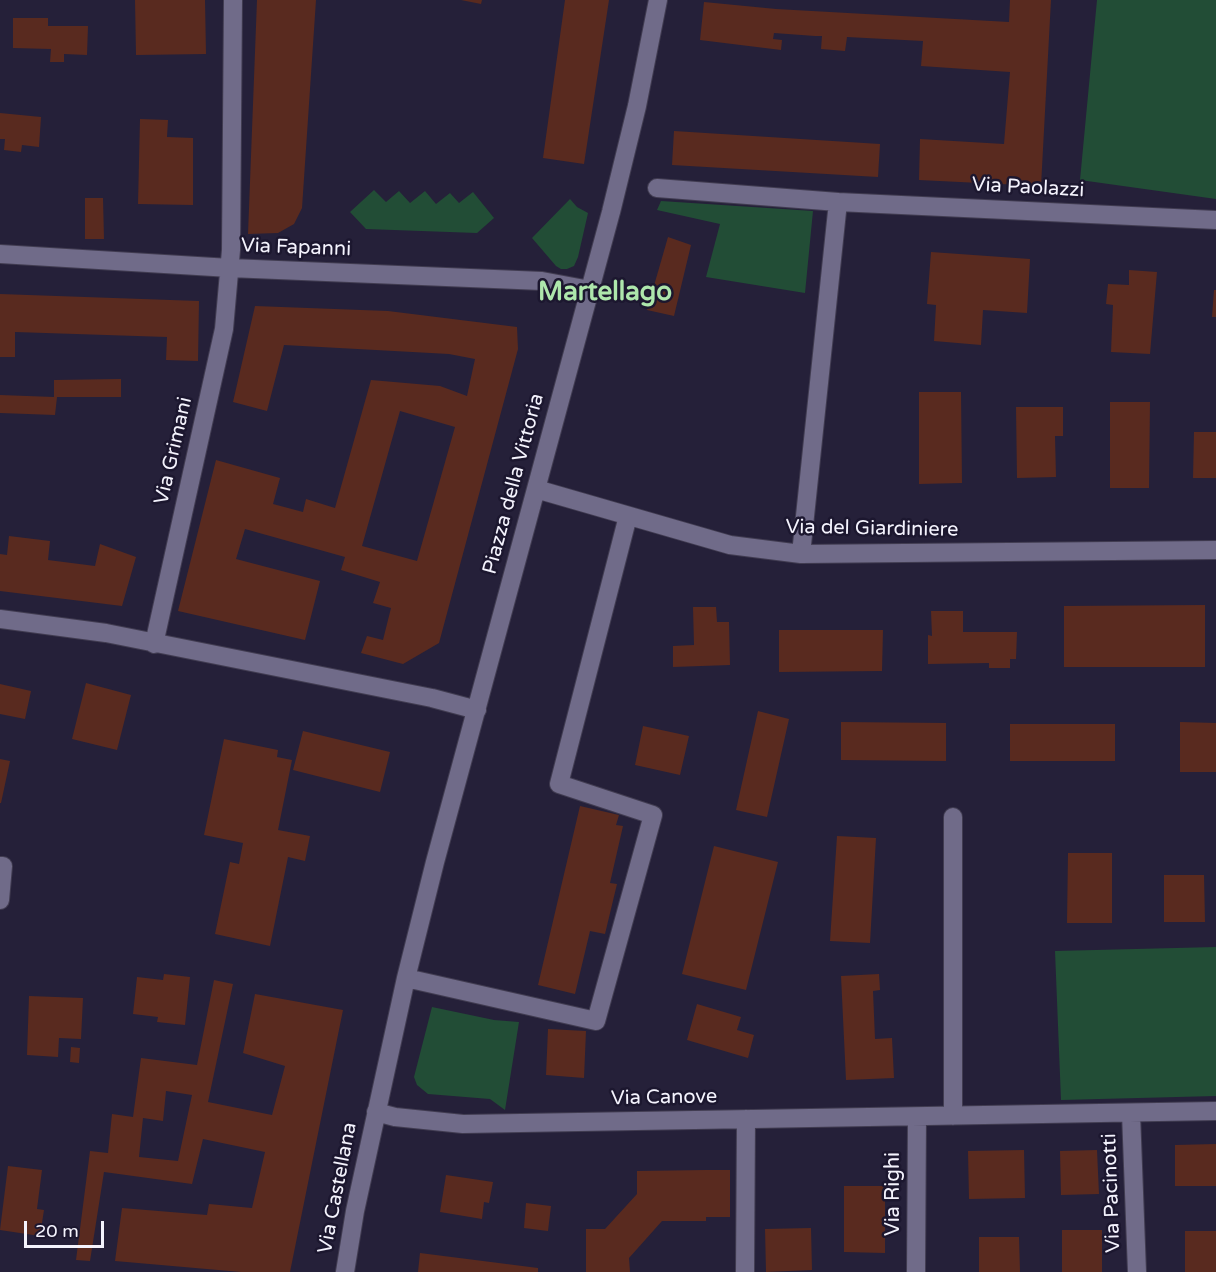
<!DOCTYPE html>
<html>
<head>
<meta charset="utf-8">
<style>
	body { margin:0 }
	#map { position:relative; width:1216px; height:1272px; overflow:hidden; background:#252039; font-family:"Varela Round",sans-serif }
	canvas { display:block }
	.scale { position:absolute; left:24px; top:1221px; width:80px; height:27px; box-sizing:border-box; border:3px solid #f4f3fd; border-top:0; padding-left:8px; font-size:18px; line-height:21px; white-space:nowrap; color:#f4f3fd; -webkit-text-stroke:4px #1c172f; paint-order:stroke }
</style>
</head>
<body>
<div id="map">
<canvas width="1216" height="1272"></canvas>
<div class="scale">20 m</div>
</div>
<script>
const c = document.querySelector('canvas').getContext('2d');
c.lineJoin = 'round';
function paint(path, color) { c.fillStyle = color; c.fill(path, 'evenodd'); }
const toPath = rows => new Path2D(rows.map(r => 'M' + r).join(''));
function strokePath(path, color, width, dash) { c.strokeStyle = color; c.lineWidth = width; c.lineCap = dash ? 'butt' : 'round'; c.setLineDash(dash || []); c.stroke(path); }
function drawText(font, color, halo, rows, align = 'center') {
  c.font = font + ' "Varela Round",sans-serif'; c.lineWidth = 5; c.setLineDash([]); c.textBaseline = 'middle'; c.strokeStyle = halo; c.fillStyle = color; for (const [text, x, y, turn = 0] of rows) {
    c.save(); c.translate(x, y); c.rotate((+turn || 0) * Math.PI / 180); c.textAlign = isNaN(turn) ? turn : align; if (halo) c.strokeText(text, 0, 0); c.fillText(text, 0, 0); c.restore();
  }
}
paint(toPath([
	[1097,0,1216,0,1216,199,1080,180],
	[374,190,386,202,399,191,410,203,425,191,436,204,450,193,459,203,473,192,494,218,477,233,366,229,350,212],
	[570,199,577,207,588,213,578,257,574,266,567,269,561,269,556,266,532,238],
	[661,201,813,211,805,293,706,277,720,224,657,210],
	[1216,947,1216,1096,1061,1100,1055,951],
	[432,1007,494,1020,519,1022,505,1110,490,1099,428,1094,417,1085,414,1077]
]), '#224d36');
paint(toPath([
	[135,0,205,0,206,54,136,55],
	[257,0,316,0,302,208,294,224,278,233,248,234],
	[461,0,482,0,481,4],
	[565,0,609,0,584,164,543,158],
	[1010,0,1051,0,1041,186,919,180,920,139,1004,144,1010,72,921,66,923,41,847,37,845,51,821,49,822,36,815,36,774,33,773,39,782,40,781,50,700,40,704,2,776,9,1009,22],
	[13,18,48,18,48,26,88,26,87,55,64,54,64,62,50,62,51,49,13,48],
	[0,113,41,117,39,147,22,145,21,152,4,150,5,139,0,139],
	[140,119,168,120,167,137,193,138,193,205,138,204],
	[674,131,880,144,878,177,672,165],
	[85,198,103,198,104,239,85,239],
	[668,237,691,245,674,316,647,310],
	[931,252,1030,259,1027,313,983,310,981,345,934,341,936,305,927,304],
	[1129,270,1157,272,1150,354,1111,352,1113,305,1106,304,1108,284,1129,285],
	[1214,290,1216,290,1216,317,1212,317],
	[0,294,199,301,198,361,166,360,167,337,15,332,15,357,0,357],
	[255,306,388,311,517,327,518,349,439,643,403,664,361,653,367,636,383,640,391,608,373,603,380,582,341,570,345,557,245,529,236,559,320,581,305,640,178,611,216,460,280,478,273,504,303,512,306,499,335,508,371,380,440,386,467,396,475,359,449,354,284,345,267,411,233,402],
	[400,411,455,427,417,561,362,546],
	[121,379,121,397,57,397,55,415,0,413,0,395,54,397,54,380],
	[919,392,961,392,962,483,919,484],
	[1110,402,1150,402,1149,488,1110,488],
	[1016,407,1063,407,1063,436,1055,436,1056,477,1017,478],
	[1194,432,1216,432,1216,478,1193,478],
	[9,536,50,541,48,560,95,566,100,544,136,557,122,606,0,591,0,554,7,555],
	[1205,605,1205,667,1064,667,1064,606],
	[693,607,716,607,717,622,729,622,730,665,673,667,673,646,694,645],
	[931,611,963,611,963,632,1017,632,1016,659,1010,659,1010,668,989,668,989,663,928,664,928,635,932,636],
	[779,630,883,630,882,671,779,672],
	[86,683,131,695,117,750,72,739],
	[0,684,31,691,25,719,0,714],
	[758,711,789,719,767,817,736,810],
	[841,722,946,723,946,761,841,760],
	[1180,722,1216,723,1216,772,1180,772],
	[1010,724,1115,724,1115,761,1010,761],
	[643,726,689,736,680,775,635,765],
	[303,731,390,752,380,792,293,770],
	[224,739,278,750,277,757,292,760,278,830,310,836,305,861,288,857,270,946,215,934,230,862,239,864,243,843,204,835],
	[0,759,10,761,1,803,0,803],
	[580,806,619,815,616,825,623,826,610,883,617,884,605,934,590,931,575,994,538,985],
	[837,836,876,838,870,943,830,941],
	[714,846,778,862,746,990,682,974],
	[1068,853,1112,853,1112,923,1067,923],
	[1164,875,1204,875,1205,922,1164,922],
	[164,974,190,977,185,1025,157,1022,158,1017,133,1014,137,977,163,980],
	[879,974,880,990,873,991,875,1039,892,1038,894,1078,846,1080,841,976],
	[214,980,233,984,208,1102,272,1115,285,1066,243,1053,255,994,343,1010,290,1272,241,1272,115,1261,122,1208,207,1215,209,1204,252,1208,265,1152,203,1139,192,1184,104,1172,90,1261,76,1260,90,1151,108,1153,112,1114,133,1117,141,1058,197,1065],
	[166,1091,192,1095,178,1161,139,1157,143,1118,163,1121],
	[29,996,83,998,81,1039,59,1038,58,1057,27,1055],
	[697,1004,741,1017,737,1030,754,1035,748,1058,687,1040],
	[548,1029,586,1031,584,1078,546,1075],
	[71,1047,80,1048,79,1063,70,1062],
	[1216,1144,1216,1186,1175,1186,1175,1145],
	[1024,1150,1025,1198,969,1199,968,1151],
	[1097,1150,1099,1194,1061,1195,1060,1151],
	[8,1166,42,1170,37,1209,44,1210,40,1236,0,1230],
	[705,1170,730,1170,730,1217,706,1217,706,1221,662,1221,629,1258,630,1272,586,1272,586,1229,605,1229,637,1194,637,1171],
	[446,1175,493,1182,489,1203,484,1202,482,1219,440,1212],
	[844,1186,885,1186,885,1253,844,1252],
	[526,1203,551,1206,548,1231,524,1228],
	[811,1228,812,1270,766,1272,765,1229],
	[1062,1230,1102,1230,1102,1272,1062,1272],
	[1185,1231,1216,1231,1216,1272,1185,1272],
	[979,1237,1019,1237,1020,1272,979,1272],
	[420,1253,538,1268,538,1272,418,1272]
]), '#592a1f');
const minor = toPath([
	[657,188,838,202,1216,220],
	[0,254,230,268,542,281,590,290],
	[536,489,730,545,801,554,1216,550],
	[801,554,838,202],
	[0,619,106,633,432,698,477,710],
	[154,644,224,329,231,250,233,0],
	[953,817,953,1116],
	[0,866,3,866,0,900],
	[406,978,596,1021,653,815,559,784,628,516],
	[376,1112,395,1117,463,1124,1216,1111],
	[1131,1113,1137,1272],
	[345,1272,355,1211,406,978,435,862,611,212,637,106,658,0],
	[745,1272,746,1119],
	[916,1272,917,1117]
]);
strokePath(minor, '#413c51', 20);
strokePath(minor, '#706b89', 18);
drawText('20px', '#f4f3fd', '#1c172f', [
	["Via Paolazzi",1028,188,3],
	["Via Fapanni",296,248,2],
	["Via Grimani",174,451,-77],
	["Piazza della Vittoria",514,484,-75],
	["Via del Giardiniere",872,529,1],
	["Via Canove",664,1098,-1],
	["Via Castellana",338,1188,-79],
	["Via Pacinotti",1112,1193,-92],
	["Via Righi",894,1194,-90]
]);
drawText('bold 26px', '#aee7ac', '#1c172f', [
	["Martellago",605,293]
]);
</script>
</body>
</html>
